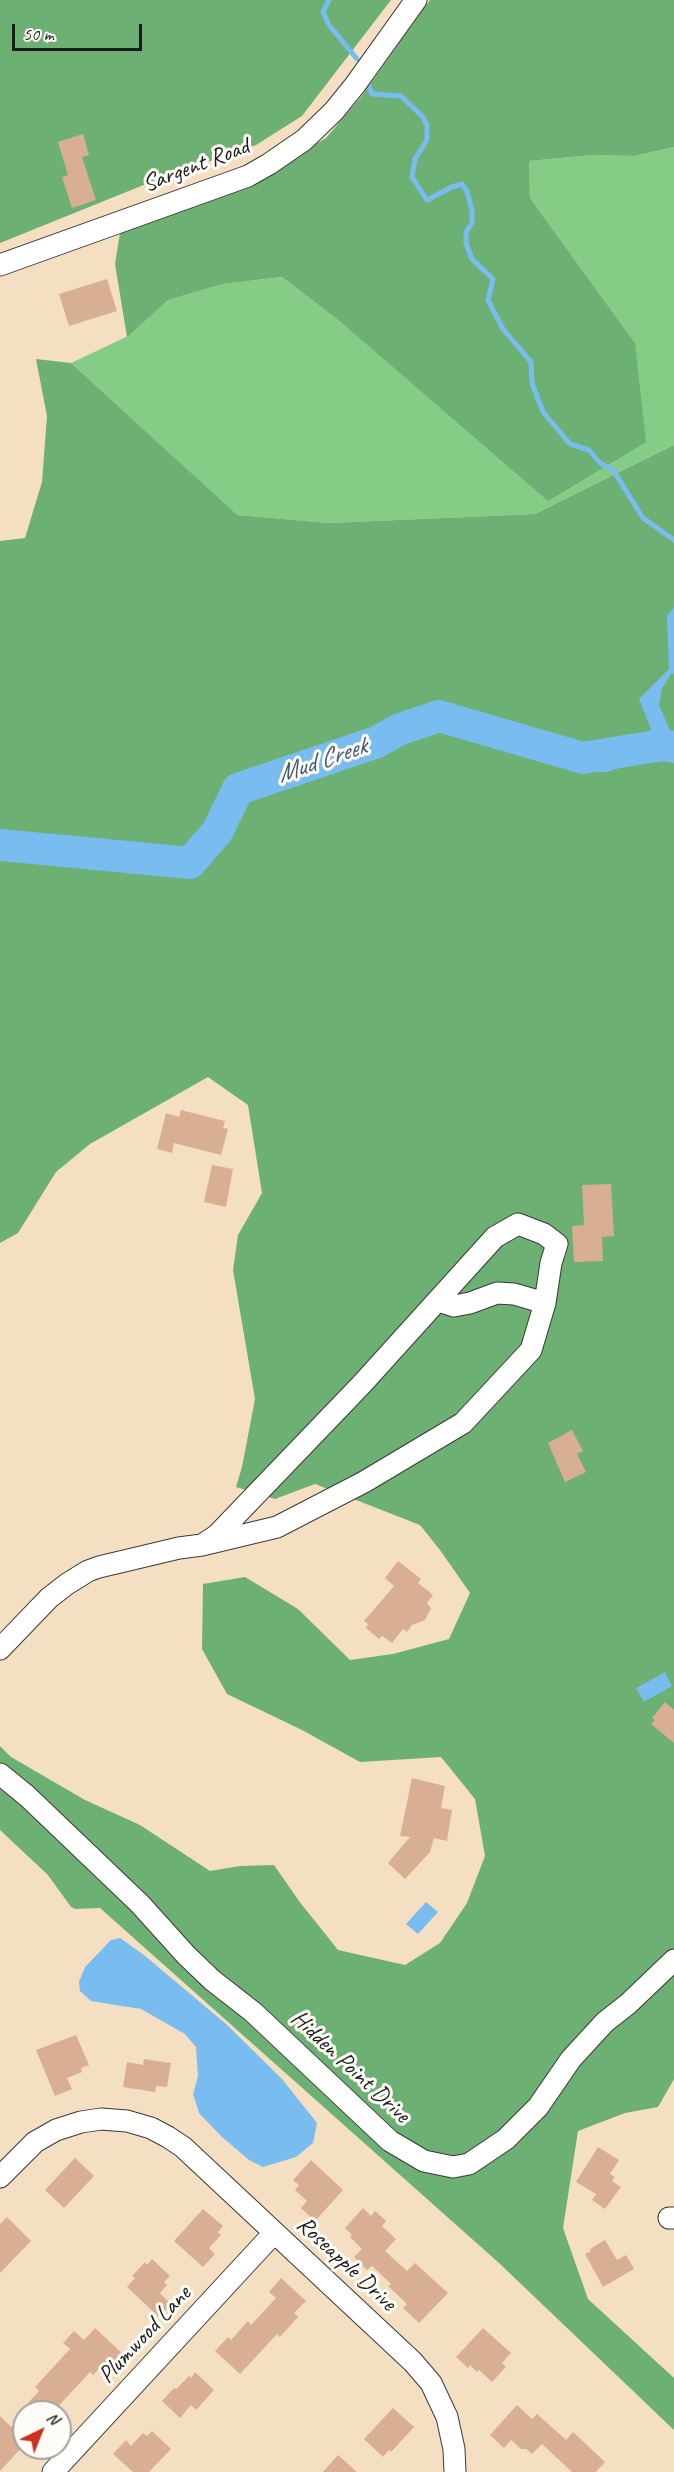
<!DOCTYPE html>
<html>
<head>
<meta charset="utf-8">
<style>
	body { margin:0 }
	#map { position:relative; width:674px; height:2472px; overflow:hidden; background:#f4dfc3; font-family:Caveat,sans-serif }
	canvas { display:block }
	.north { position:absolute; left:12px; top:2400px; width:60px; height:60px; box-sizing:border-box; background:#fdfcf7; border:2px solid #a3a29f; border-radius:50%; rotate:43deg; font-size:16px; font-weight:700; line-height:24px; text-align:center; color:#1c1c1c }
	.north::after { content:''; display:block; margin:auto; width:21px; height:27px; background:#c8321e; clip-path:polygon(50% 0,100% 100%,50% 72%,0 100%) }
	.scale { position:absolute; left:12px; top:24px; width:130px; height:27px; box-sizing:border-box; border:3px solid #1c1c1c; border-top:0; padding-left:8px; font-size:18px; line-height:21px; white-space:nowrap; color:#1c1c1c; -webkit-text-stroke:4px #fdfcf7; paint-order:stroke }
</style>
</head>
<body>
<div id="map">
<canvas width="674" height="2472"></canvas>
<div class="north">N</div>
<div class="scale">50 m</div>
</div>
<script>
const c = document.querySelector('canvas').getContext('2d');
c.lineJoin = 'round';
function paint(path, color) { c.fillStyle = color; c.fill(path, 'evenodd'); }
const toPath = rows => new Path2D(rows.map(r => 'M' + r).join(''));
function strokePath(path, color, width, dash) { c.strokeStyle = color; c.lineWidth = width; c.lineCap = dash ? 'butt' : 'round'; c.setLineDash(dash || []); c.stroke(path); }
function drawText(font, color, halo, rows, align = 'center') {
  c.font = font + ' Caveat,sans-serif'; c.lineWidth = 6; c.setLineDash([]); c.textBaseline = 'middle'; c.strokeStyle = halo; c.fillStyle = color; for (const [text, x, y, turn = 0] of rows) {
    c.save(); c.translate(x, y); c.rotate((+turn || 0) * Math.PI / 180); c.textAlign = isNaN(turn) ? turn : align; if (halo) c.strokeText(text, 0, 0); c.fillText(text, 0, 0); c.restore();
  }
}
paint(toPath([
	[674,147,674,445,535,514,329,523,236,515,71,363,126,337,168,300,223,284,282,277,342,323,635,343,530,198,529,161,593,155,634,156]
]), '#85cc87');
paint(toPath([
	[0,0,391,0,302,116,256,145,156,180,0,243],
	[430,0,674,0,674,147,634,156,593,155,529,161,530,198,635,343,646,442,548,501,342,323,282,277,223,284,168,300,127,337,115,264,120,233,255,181,326,138,361,97],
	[36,359,71,363,237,515,329,523,535,514,674,445,674,2079,658,2107,625,2113,578,2131,563,2228,588,2299,674,2378,674,2430,499,2263,100,1908,75,1909,71,1907,48,1875,0,1830,0,1746,11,1757,85,1800,140,1825,210,1871,240,1866,274,1865,299,1901,338,1950,405,1965,440,1943,467,1903,485,1856,475,1799,441,1757,360,1762,302,1730,227,1694,202,1649,203,1584,245,1577,298,1609,350,1660,393,1654,449,1639,470,1593,440,1550,420,1525,315,1484,275,1499,236,1487,242,1467,255,1399,233,1270,238,1235,262,1193,248,1105,208,1077,90,1144,56,1172,18,1233,0,1243,0,541,25,538,42,482,47,416]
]), '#6cb074');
paint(toPath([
	[674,607,674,675,672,673,662,688,659,705,674,739,674,759,630,764,607,772,580,772,586,746,625,742,652,732,639,699,669,669,667,616],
	[665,1672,672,1686,644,1702,636,1688],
	[426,1902,438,1912,418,1934,406,1924],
	[120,1938,144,1955,226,2024,282,2079,317,2123,313,2143,296,2157,263,2167,249,2160,221,2136,199,2113,193,2094,198,2076,196,2047,185,2034,141,2009,91,2001,80,1991,79,1982,85,1967,111,1940]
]), '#79bcef');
strokePath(toPath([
	[329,0,323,12,329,25,357,59],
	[368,85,372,94,401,96,422,116,427,125,427,140,415,159,412,177,427,200,452,187,462,184,467,191,472,211,472,223,466,232,466,243,472,259,493,279,488,300,503,329,531,362,532,383,543,412,570,444,589,450,600,463,613,470,643,518,674,540]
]), '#79bcef', 5);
strokePath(toPath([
	[0,845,190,863,217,832,238,789,377,742,398,730,439,716,583,758,662,745,674,747]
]), '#79bcef', 32);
paint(toPath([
	[83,134,89,155,82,157,96,200,72,208,62,177,68,175,58,142],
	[107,279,117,311,69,326,59,294],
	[181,1110,225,1121,223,1128,228,1129,221,1155,174,1143,172,1153,157,1149,166,1113,179,1117],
	[212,1165,233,1169,226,1207,204,1202],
	[611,1184,614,1236,602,1237,603,1261,574,1262,572,1226,584,1225,582,1185],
	[572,1430,583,1451,577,1454,586,1472,565,1482,548,1443],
	[398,1561,421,1579,418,1583,433,1595,427,1603,431,1608,425,1620,412,1625,407,1632,403,1629,392,1643,382,1636,379,1639,366,1628,368,1624,364,1621,394,1586,385,1578],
	[665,1702,674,1710,674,1743,651,1724,655,1720,652,1718],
	[412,1778,445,1786,441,1808,452,1810,447,1841,434,1838,430,1852,405,1879,388,1863,410,1837,400,1836],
	[76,2035,89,2065,81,2068,82,2072,67,2078,72,2089,55,2096,36,2050],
	[144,2059,171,2063,167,2087,156,2086,155,2092,123,2087,127,2062,143,2065],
	[598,2147,619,2160,610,2174,615,2177,612,2181,621,2187,605,2209,592,2200,596,2194,576,2182],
	[75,2158,94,2176,64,2208,45,2190],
	[311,2160,343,2190,315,2221,301,2208,307,2201,295,2190,299,2185,293,2180],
	[363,2208,371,2216,375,2211,386,2221,382,2226,396,2239,385,2251,407,2271,415,2263,448,2293,419,2323,403,2308,407,2304,388,2286,391,2284,372,2266,367,2270,354,2257,362,2249,350,2237,352,2235,345,2228],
	[203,2209,223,2226,218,2232,221,2235,209,2248,215,2254,203,2267,174,2241],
	[7,2217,31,2241,0,2273,0,2224],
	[605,2240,617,2260,626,2255,634,2269,603,2287,585,2254,591,2251,590,2249],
	[152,2259,170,2276,164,2282,167,2285,160,2293,171,2304,159,2317,127,2287,135,2278,132,2276,145,2262,147,2265],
	[281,2278,306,2301,294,2313,298,2317,280,2337,277,2334,240,2374,215,2351,228,2337,231,2340,248,2321,251,2325,276,2298,269,2292],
	[95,2328,124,2355,112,2368,106,2362,93,2375,90,2372,53,2412,37,2412,28,2403,39,2391,35,2387,70,2349,63,2343,74,2331,84,2340],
	[483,2328,511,2353,502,2363,506,2367,492,2382,479,2370,477,2372,470,2365,468,2368,456,2357],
	[195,2372,214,2390,196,2410,191,2405,180,2418,162,2401,174,2388,176,2389,189,2376,191,2378],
	[517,2405,532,2419,537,2414,566,2440,573,2432,605,2462,596,2472,572,2472,542,2444,532,2454,526,2449,521,2449,511,2440,504,2448,490,2435],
	[393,2408,414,2427,391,2452,389,2450,383,2457,364,2439],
	[0,2416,24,2439,24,2445,0,2471],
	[152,2431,171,2449,149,2472,133,2472,113,2454,126,2440,131,2446,143,2433,147,2436],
	[338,2455,357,2472,323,2472]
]), '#d9af93');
const minor = toPath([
	[0,265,248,176,269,164,304,140,334,111,355,85,416,0],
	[439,1301,454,1306,470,1303,497,1293,514,1294,545,1303],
	[0,1649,49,1598,67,1584,88,1571,99,1567,179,1548,202,1545,277,1527,364,1482,463,1423,531,1350,545,1303,551,1263,557,1244,544,1234,518,1224,495,1237,362,1384,217,1535,202,1545],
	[0,1774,27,1796,140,1904,186,1955,212,1980,253,2012,390,2141,424,2161,453,2167,469,2164,506,2139,538,2107,571,2059,605,2022,628,2004,674,1960],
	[0,2177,35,2142,56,2130,81,2122,101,2119,127,2121,151,2128,168,2137,183,2147,413,2362,431,2383,447,2417,454,2449,455,2472],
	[669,2218,674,2218],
	[53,2472,274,2233]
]);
strokePath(minor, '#3c3935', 23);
strokePath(minor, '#fff', 21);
drawText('24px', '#1c1c1c', '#fdfcf7', [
	["Sargent Road",196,166,-21],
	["Hidden Point Drive",350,2067,43],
	["Roseapple Drive",346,2264,43],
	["Plumwood Lane",145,2335,-47]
]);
drawText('italic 26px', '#415c70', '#fdfcf7', [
	["Mud Creek",322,761,-19]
]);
</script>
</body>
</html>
